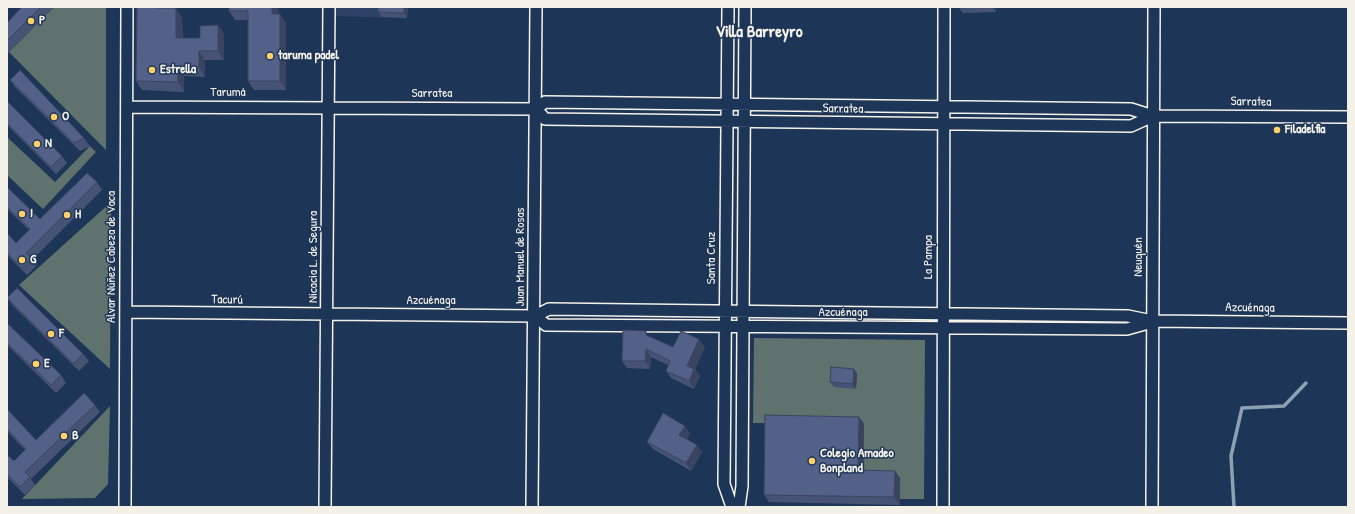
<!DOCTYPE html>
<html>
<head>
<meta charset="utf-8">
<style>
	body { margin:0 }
	#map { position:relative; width:1355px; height:514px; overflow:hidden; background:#1d3557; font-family:"Patrick Hand",sans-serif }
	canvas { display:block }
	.frame { position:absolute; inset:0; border:8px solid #f4f1e8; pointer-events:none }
</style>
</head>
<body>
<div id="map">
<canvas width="1355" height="514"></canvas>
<div class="frame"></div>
</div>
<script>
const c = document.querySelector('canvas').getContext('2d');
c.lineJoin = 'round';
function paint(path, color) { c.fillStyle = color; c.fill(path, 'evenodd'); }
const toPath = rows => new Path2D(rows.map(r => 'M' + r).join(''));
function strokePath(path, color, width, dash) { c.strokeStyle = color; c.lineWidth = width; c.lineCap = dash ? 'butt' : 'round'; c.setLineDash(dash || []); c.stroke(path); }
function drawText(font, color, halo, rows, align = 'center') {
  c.font = font + ' "Patrick Hand",sans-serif'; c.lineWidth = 3; c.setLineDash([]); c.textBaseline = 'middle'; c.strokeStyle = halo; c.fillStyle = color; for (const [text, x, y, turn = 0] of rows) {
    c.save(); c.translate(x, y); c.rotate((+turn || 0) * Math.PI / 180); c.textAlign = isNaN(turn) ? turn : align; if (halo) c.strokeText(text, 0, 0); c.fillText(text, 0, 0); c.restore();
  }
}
paint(toPath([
	[331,7,408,7,407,18,331,16]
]), '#2d4266');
paint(toPath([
	[54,7,106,7,106,150,9,52],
	[7,137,55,182,90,146,96,152,43,209,7,175],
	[111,202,110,369,19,285],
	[754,338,925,340,924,499,900,499,900,478,863,478,864,424,753,423],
	[110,406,108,484,95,498,22,499]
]), '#5f726d');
strokePath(toPath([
	[1234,507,1231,456,1242,408,1284,406,1306,383]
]), '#8ca2b3', 3.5);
const minor = toPath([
	[728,7,724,484,732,507],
	[127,107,536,109,545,102,1131,109,1153,116,1348,117],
	[536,109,545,119,1131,126,1153,116],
	[126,312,535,316,549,309,1128,316,1152,321,1348,323],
	[535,316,546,325,1127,329,1152,322],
	[125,507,127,7],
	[325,507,329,7],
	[532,507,536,7],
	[739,507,742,486,745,7],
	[943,507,944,7],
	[1152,507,1154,7]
]);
strokePath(minor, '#f4f1e8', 14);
strokePath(minor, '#1d3557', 11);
paint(toPath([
	[22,7,54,7,7,54,7,23],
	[162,7,162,8,176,8,182,18,183,38,200,38,218,25,224,34,224,60,205,60,205,77,184,76,184,92,142,90,136,81],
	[229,7,280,14,286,23,286,90,254,90,248,81,248,20,235,20,229,11],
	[378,7,408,7,407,18,382,17,378,12],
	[910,7,926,7,926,8,911,8],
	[995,7,996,12,963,13,959,8],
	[10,80,84,138,90,146,80,151,15,87],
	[7,101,62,156,67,163,56,174,7,125],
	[97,182,102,190,33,259,37,265,27,275,7,255,7,233,16,243,29,230,7,209,7,187,40,219],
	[7,298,83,354,89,361,79,371,13,306],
	[7,323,61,375,66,383,56,393,7,345],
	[650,337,673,347,705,347,695,369,700,376,694,389,671,378,666,371,668,365,651,357,650,369,627,368,622,361],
	[854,369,857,374,856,389,834,387,830,382],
	[95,405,100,412,31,479,35,485,25,495,7,477,7,455,14,461,25,450,7,431,7,409,36,440],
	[859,417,864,424,864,470,895,471,900,478,900,505,769,502,764,495],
	[690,433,687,439,702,452,691,471,653,449,647,442]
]), '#475375');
paint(toPath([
	[155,7,162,7,162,18,155,8],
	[272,7,278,7,279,23,272,14],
	[404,7,408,7,407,18,404,13],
	[992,7,995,7,996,12],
	[176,8,182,18,183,47,176,38],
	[280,14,286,23,286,90,280,81],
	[218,25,224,34,224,60,218,51],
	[199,51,205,60,205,77,199,67],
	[178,67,184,76,184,92,178,82],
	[699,339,705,347,695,369,700,376,694,389,689,381,687,366],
	[646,349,651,357,650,369,645,361],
	[854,369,857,374,856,389,853,384],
	[859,417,864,424,863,478,858,470],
	[685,426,690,433,685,442,679,435],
	[697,445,702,452,691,471,686,463],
	[895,471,900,478,900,505,894,497]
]), '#3a445f');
const building = toPath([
	[22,7,41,7,7,41,7,23,22,7],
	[137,7,155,7,155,8,176,8,176,38,200,38,200,26,218,25,218,51,199,51,199,67,178,67,178,82,136,81,137,7],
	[229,7,272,7,272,14,280,14,280,81,248,81,248,11,229,11,229,7],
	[378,7,404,7,404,13,378,12,378,7],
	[959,7,992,7,959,8,959,7],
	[20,70,84,138,74,143,10,80,20,70],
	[7,101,62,156,51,167,7,123,7,101],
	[87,173,97,182,26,253,32,258,22,268,7,253,7,233,16,243,30,229,7,207,7,187,40,219,87,173],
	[17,288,83,354,74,364,7,298,17,288],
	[7,323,61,375,51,385,7,343,7,323],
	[623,330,646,331,646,335,673,347,681,331,699,339,687,366,694,369,689,381,666,371,670,361,646,349,645,361,622,361,623,330],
	[831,367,854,369,853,384,830,382,831,367],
	[84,393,95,405,25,472,30,477,20,487,7,474,7,455,14,461,26,449,7,429,7,409,36,440,84,393],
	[663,413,685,426,679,435,697,445,686,463,647,442,663,413],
	[765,415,859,417,858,470,895,471,894,497,764,495,765,415]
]);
paint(building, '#536188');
strokePath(building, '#3a445f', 1);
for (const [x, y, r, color] of [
	[31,21,4,"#ffd166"],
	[270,56,4,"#ffd166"],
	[152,70,4,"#ffd166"],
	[54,117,4,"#ffd166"],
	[1277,130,4,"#ffd166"],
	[37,144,4,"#ffd166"],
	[22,214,4,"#ffd166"],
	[67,215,4,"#ffd166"],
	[22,260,4,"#ffd166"],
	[51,334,4,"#ffd166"],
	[36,364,4,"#ffd166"],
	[64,436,4,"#ffd166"],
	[812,461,4,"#ffd166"]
]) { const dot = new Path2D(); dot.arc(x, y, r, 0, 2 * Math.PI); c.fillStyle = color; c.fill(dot); strokePath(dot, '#1d3557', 1.5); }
drawText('bold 13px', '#f4f1e8', '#1d3557', [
	["P",39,21],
	["taruma padel",278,56],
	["Estrella",160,70],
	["O",62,117],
	["Filadelfia",1285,130],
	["N",45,144],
	["I",30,214],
	["H",75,215],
	["G",30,260],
	["F",59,334],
	["E",44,364],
	["B",72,436],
	["Colegio Amadeo",820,454],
	["Bonpland",820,469]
], 'left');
drawText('13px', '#f4f1e8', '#1d3557', [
	["Tarumá",228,93],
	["Sarratea",432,94],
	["Sarratea",1251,102,1],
	["Sarratea",843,109,1],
	["Alvar Núñez Cabeza de Vaca",112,257,-90],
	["Nicacia L. de Segura",314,257,-90],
	["Juan Manuel de Rosas",521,257,-90],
	["La Pampa",929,257,-90],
	["Neuquén",1139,257,-90],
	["Santa Cruz",712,258,-90],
	["Tacurú",227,300,1],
	["Azcuénaga",431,301],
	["Azcuénaga",1250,308,1],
	["Azcuénaga",843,313]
]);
drawText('bold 17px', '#f4f1e8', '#1d3557', [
	["Villa Barreyro",759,32]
]);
</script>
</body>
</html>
